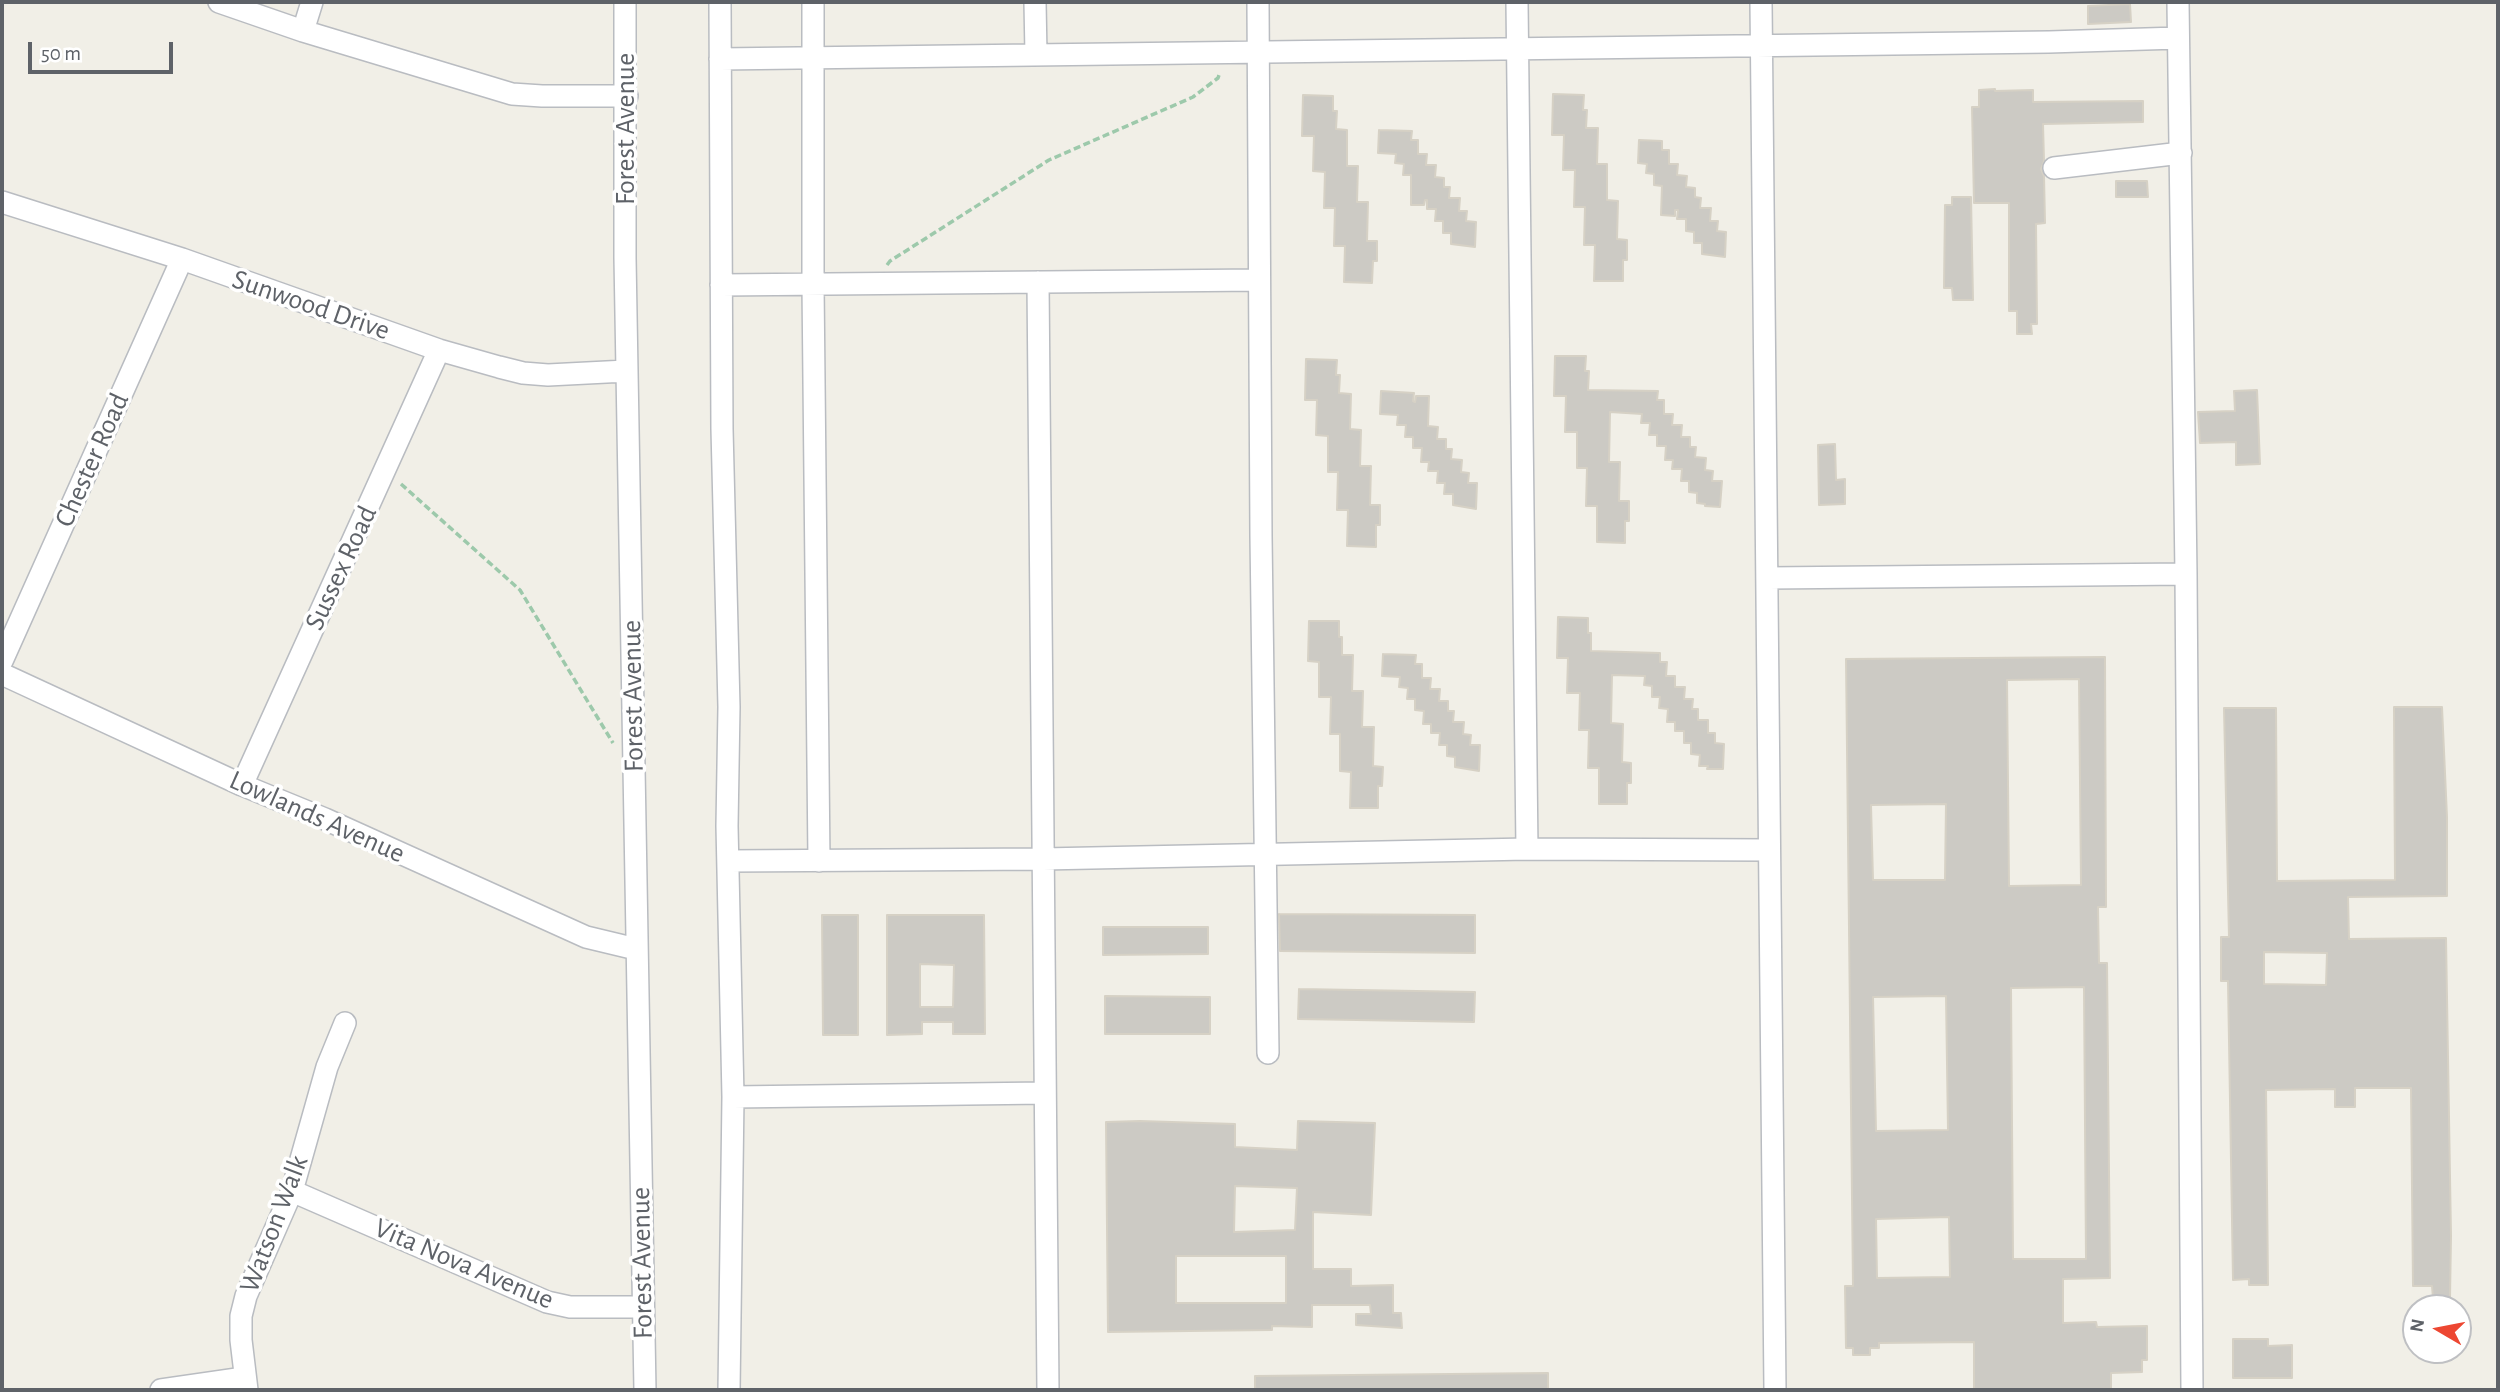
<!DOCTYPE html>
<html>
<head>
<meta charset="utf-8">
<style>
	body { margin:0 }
	#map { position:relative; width:2500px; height:1392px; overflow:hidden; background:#f1efe7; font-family:"Alegreya Sans",sans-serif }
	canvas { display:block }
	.frame { position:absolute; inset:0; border:4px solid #5e6268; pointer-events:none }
	.north { position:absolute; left:2402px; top:1294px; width:70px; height:70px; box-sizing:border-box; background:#fff; border:2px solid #bfc0c3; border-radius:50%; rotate:280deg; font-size:19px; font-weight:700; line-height:28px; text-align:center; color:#5e6268 }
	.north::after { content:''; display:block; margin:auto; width:24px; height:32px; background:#ed4732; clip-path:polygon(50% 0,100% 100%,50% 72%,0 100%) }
	.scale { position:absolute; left:28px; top:42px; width:145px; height:32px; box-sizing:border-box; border:4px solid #5e6268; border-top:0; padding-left:9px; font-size:21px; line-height:24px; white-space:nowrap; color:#5e6268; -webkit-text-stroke:5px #fff; paint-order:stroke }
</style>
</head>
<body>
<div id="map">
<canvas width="2500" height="1392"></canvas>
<div class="frame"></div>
<div class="north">N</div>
<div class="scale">50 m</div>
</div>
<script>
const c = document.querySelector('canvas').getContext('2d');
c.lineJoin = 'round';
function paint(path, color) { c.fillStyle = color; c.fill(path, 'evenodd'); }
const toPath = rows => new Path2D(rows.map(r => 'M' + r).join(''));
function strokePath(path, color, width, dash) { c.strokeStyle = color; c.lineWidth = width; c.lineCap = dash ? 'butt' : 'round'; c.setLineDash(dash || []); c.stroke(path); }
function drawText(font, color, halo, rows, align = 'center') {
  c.font = font + ' "Alegreya Sans",sans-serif'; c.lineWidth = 7; c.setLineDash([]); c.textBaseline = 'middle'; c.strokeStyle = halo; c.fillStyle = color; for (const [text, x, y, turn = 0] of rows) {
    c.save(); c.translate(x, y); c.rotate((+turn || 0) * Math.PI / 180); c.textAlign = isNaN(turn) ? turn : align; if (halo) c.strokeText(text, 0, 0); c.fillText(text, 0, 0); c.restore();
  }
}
const building = toPath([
	[2130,4,2131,22,2088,24,2088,6,2130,4],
	[1995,89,1995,91,2033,90,2033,102,2143,101,2143,122,2043,124,2044,161,2041,169,2044,176,2045,223,2036,224,2037,324,2031,324,2032,334,2017,334,2017,311,2009,311,2009,203,1974,203,1972,107,1979,107,1979,90,1995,89],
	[1553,94,1584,95,1583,110,1587,110,1586,128,1598,128,1597,164,1607,164,1607,200,1618,201,1617,239,1627,240,1627,260,1623,260,1623,281,1594,281,1595,245,1584,245,1585,207,1574,207,1575,170,1563,170,1564,135,1552,135,1553,94],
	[1303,95,1333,96,1333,111,1337,111,1336,129,1347,130,1347,166,1358,166,1357,202,1368,202,1367,241,1377,241,1377,261,1373,261,1372,283,1344,282,1345,246,1334,246,1335,208,1324,208,1325,172,1313,171,1314,136,1302,136,1303,95],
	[1379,130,1412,131,1411,140,1418,140,1418,154,1427,154,1426,165,1436,165,1435,177,1444,178,1444,187,1450,187,1449,198,1460,198,1459,211,1467,211,1466,221,1476,222,1475,247,1451,244,1451,233,1443,233,1443,221,1435,221,1436,209,1427,209,1427,200,1425,200,1424,205,1411,205,1411,175,1403,175,1404,164,1395,163,1396,154,1378,153,1379,130],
	[1639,140,1662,141,1662,150,1669,150,1669,164,1678,164,1677,175,1687,176,1686,187,1695,188,1695,197,1701,198,1700,208,1711,208,1710,221,1718,221,1717,231,1726,232,1725,257,1702,254,1702,243,1694,243,1694,232,1686,231,1686,219,1677,219,1678,210,1675,210,1675,216,1661,215,1662,186,1654,185,1654,174,1646,173,1647,164,1638,163,1639,140],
	[2116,181,2147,181,2148,197,2116,197,2116,181],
	[1952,197,1971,197,1973,300,1953,300,1952,288,1944,288,1945,205,1952,205,1952,197],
	[1555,356,1586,356,1585,371,1589,371,1588,390,1658,391,1657,400,1664,400,1664,414,1673,414,1672,425,1682,425,1681,437,1690,437,1690,447,1696,447,1695,457,1706,458,1705,470,1713,471,1712,481,1722,481,1720,507,1705,506,1705,504,1697,503,1697,493,1689,492,1689,481,1681,481,1682,469,1672,469,1673,460,1665,460,1666,446,1657,446,1657,435,1649,435,1650,423,1641,423,1642,414,1610,412,1609,462,1620,462,1619,501,1629,501,1629,521,1625,521,1625,543,1597,542,1597,506,1586,506,1587,468,1577,468,1577,432,1565,432,1566,396,1554,396,1555,356],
	[1306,359,1337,360,1336,375,1340,375,1339,393,1351,394,1350,429,1361,430,1360,466,1371,466,1370,505,1380,505,1380,525,1376,525,1376,547,1347,546,1348,510,1337,510,1338,472,1328,472,1328,436,1316,435,1317,400,1305,400,1306,359],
	[2257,390,2260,464,2236,465,2236,442,2200,443,2198,412,2235,411,2234,391,2257,390],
	[1381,391,1414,393,1413,401,1415,402,1416,396,1429,396,1428,426,1438,427,1437,439,1446,439,1446,449,1452,449,1451,459,1462,460,1461,472,1469,473,1468,483,1477,483,1476,509,1453,505,1453,494,1444,494,1445,483,1437,483,1438,471,1428,471,1429,462,1421,462,1422,448,1413,448,1413,437,1405,437,1406,425,1397,425,1398,415,1380,414,1381,391],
	[1835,444,1836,480,1845,479,1845,504,1819,505,1818,445,1835,444],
	[1558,617,1588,618,1588,633,1591,633,1591,651,1660,653,1660,662,1667,662,1666,676,1675,676,1675,687,1685,687,1684,699,1693,699,1692,709,1698,709,1698,720,1708,720,1708,733,1715,733,1715,743,1724,744,1723,769,1707,769,1708,766,1699,766,1700,755,1691,754,1691,743,1684,743,1684,731,1675,731,1675,722,1667,722,1668,709,1659,708,1660,697,1652,697,1652,686,1644,685,1645,676,1612,675,1611,723,1623,724,1622,762,1631,763,1631,783,1627,783,1627,804,1599,804,1599,768,1588,768,1589,730,1579,730,1580,693,1567,693,1568,658,1557,658,1558,617],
	[1309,621,1339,621,1339,637,1342,637,1342,655,1353,655,1352,691,1363,691,1362,727,1374,727,1373,766,1383,767,1382,786,1378,786,1378,808,1350,808,1351,772,1340,771,1340,734,1330,734,1331,697,1319,697,1319,662,1308,661,1309,621],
	[1383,654,1416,655,1415,664,1422,664,1422,678,1431,678,1430,689,1440,689,1439,701,1448,701,1448,711,1454,711,1453,722,1464,722,1463,734,1471,735,1470,745,1480,745,1479,771,1455,767,1455,757,1447,756,1447,745,1439,745,1440,733,1431,733,1431,724,1423,724,1424,711,1415,710,1415,699,1407,699,1408,688,1399,687,1400,677,1382,676,1383,654],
	[2105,657,2106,907,2098,907,2099,963,2107,963,2110,1278,2063,1279,2063,1323,2096,1322,2097,1327,2147,1326,2147,1360,2142,1360,2142,1372,2111,1373,2111,1390,1974,1390,1974,1342,1879,1343,1879,1348,1870,1348,1870,1355,1853,1355,1853,1348,1846,1348,1845,1286,1853,1286,1846,659,2105,657],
	[2079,679,2081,885,2009,886,2007,680,2079,679],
	[1946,804,1945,880,1873,880,1871,805,1946,804],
	[2084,987,2086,1259,2013,1259,2011,988,2084,987],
	[1946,996,1948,1130,1876,1131,1873,997,1946,996],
	[1949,1217,1950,1277,1877,1278,1876,1219,1949,1217],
	[2394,707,2442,707,2447,817,2447,896,2348,897,2349,939,2446,938,2451,1236,2450,1298,2433,1298,2432,1286,2413,1286,2411,1088,2355,1088,2355,1107,2335,1107,2335,1089,2266,1090,2268,1285,2249,1285,2249,1279,2233,1280,2228,981,2221,981,2221,937,2229,937,2224,708,2276,708,2277,881,2395,880,2394,707],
	[2264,952,2327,953,2326,985,2264,984,2264,952],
	[1279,914,1475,915,1475,953,1280,951,1279,914],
	[822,915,858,915,858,1035,823,1035,822,915],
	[887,915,984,915,985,1034,953,1034,953,1022,922,1022,922,1034,887,1035,887,915],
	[920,964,954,965,953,1007,920,1007,920,964],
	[1103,927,1208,927,1208,954,1103,955,1103,927],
	[1299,989,1475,992,1474,1022,1298,1019,1299,989],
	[1105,996,1210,997,1210,1034,1105,1034,1105,996],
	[1140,1121,1235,1124,1235,1147,1297,1150,1298,1121,1375,1123,1371,1215,1313,1212,1313,1269,1351,1269,1351,1286,1393,1285,1393,1313,1401,1313,1402,1328,1356,1325,1356,1314,1371,1314,1370,1305,1312,1305,1312,1327,1272,1326,1272,1330,1108,1332,1106,1122,1140,1121],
	[1235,1186,1297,1188,1295,1230,1234,1232,1235,1186],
	[1176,1256,1286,1256,1286,1303,1176,1303,1176,1256],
	[2233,1339,2268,1339,2268,1346,2292,1345,2292,1378,2233,1378,2233,1339],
	[1548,1373,1548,1390,1255,1390,1255,1376,1548,1373]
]);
paint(building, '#cccac4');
strokePath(building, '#d6d1c5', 2);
const minor = toPath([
	[219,2,303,31,512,94,542,96,627,96],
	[625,2,625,258,645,1390],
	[720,2,722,429,729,707,727,826,733,1097,729,1390],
	[813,2,813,285,819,861],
	[1035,2,1036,55],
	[1258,2,1261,536,1268,1053],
	[1517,2,1527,849],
	[1761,2,1775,1390],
	[2178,2,2186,574,2192,1390],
	[303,31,312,2],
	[720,59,2049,42,2178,38],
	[2054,168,2181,153],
	[2,202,182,259,439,350,499,367,523,373,548,375,626,371],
	[1038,282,1048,1390],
	[721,285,1259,280],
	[1768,578,2186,574],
	[2,661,182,259],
	[2,674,242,785,325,819,586,937,636,949],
	[242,785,439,350],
	[728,861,1043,859,1527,849,1769,850],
	[733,1097,1045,1093],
	[292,1191,547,1302,570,1307,643,1307],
	[161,1390,244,1378],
	[247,1390,241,1340,241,1316,246,1296,292,1191,327,1067,345,1023]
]);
strokePath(minor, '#b9bcc1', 24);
strokePath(toPath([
	[887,265,890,261,1049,160,1193,97,1218,78,1220,72],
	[401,484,520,590,613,743]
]), '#9dc9ab', 3.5, [7, 3.5]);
strokePath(minor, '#fff', 21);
drawText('28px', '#5e6268', '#fff', [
	["Forest Avenue",626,129,-90],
	["Sunwood Drive",311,305,19],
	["Chester Road",92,460,-66],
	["Sussex Road",341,568,-65],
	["Forest Avenue",633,696,-91],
	["Lowlands Avenue",317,817,24],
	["Watson Walk",274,1224,-69],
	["Forest Avenue",642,1263,-91],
	["Vita Nova Avenue",464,1264,23]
]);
</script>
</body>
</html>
